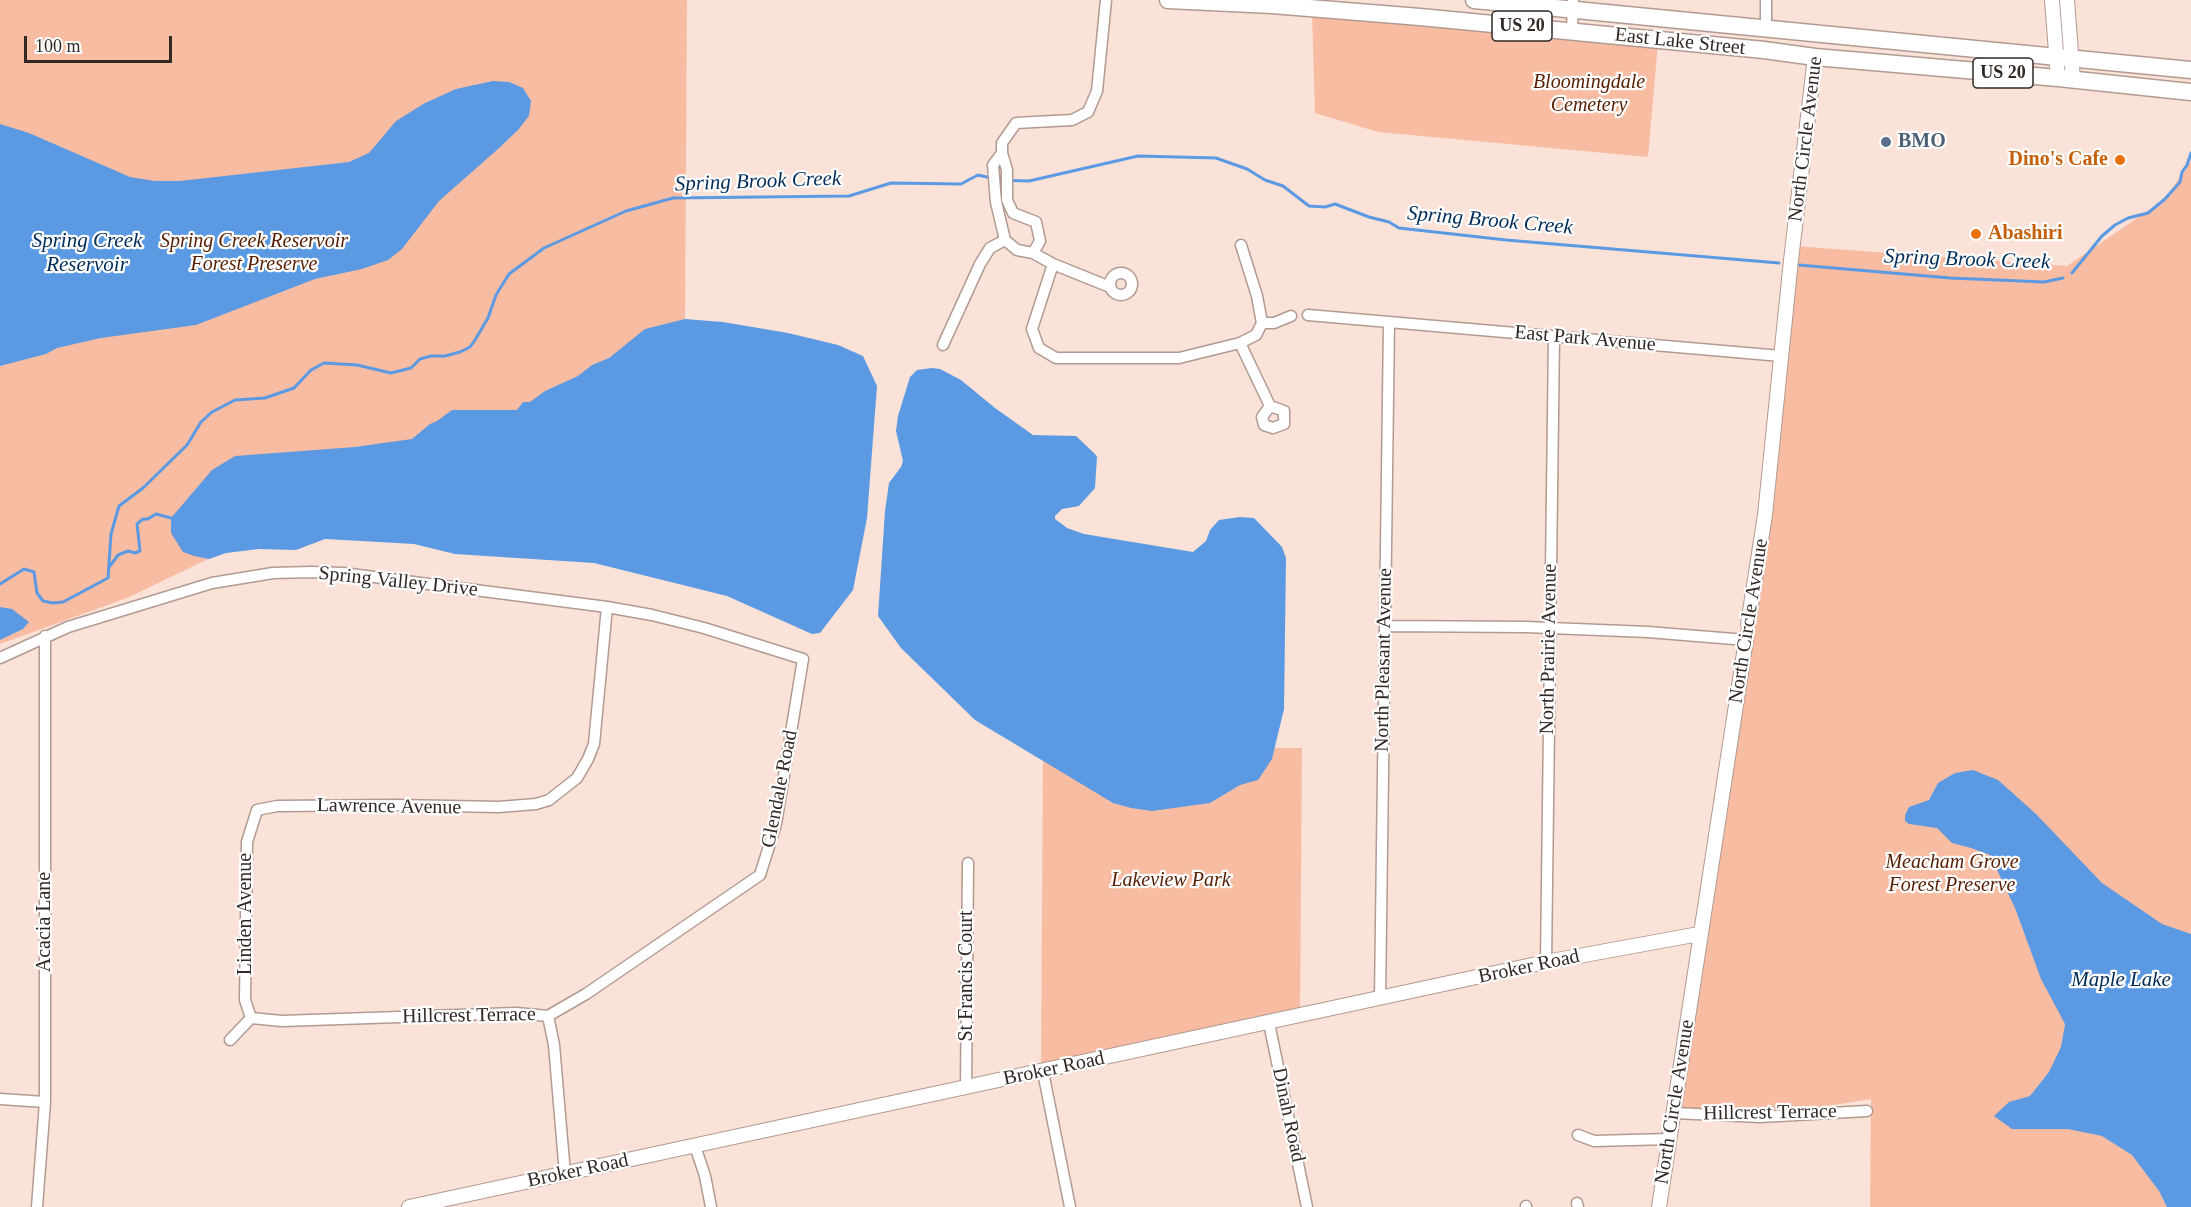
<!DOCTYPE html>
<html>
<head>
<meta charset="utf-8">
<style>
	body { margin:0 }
	#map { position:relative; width:2191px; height:1207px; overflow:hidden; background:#fbe2d8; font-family:Georgia,serif }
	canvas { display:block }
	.scale { position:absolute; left:24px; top:36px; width:148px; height:27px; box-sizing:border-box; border:3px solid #312824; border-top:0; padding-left:8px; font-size:18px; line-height:21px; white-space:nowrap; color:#312824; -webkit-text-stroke:4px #fff; paint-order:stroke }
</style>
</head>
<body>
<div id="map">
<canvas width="2191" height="1207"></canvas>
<div class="scale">100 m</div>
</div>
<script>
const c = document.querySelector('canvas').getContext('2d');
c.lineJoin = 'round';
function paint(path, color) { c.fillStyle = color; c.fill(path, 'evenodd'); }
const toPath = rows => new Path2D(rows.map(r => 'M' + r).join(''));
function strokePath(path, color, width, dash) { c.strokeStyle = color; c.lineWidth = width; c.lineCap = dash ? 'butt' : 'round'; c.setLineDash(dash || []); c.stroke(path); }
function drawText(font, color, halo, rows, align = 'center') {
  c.font = font + ' Georgia,serif'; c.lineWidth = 4.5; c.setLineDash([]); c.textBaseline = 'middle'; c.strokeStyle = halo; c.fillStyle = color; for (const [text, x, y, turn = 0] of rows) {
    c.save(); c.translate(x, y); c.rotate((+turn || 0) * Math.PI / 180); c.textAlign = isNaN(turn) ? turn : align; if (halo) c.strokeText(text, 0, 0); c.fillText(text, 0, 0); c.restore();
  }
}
paint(toPath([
	[0,0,687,0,685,319,595,373,127,598,0,644],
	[1312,13,1658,43,1648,157,1378,132,1315,113],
	[2191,160,2191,1207,1870,1207,1871,1099,1760,1117,1674,1113,1765,515,1793,246,2067,266,2165,199],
	[1043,748,1302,748,1300,1013,1041,1068]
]), '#f8bca2');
paint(toPath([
	[493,81,509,82,523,88,531,101,529,116,518,130,498,149,439,201,402,249,388,260,362,269,315,279,196,325,101,338,57,348,46,354,0,366,0,124,29,133,130,177,155,181,180,181,349,162,369,153,396,121,425,103,456,89],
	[685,319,723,322,788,333,838,345,863,356,877,386,867,518,853,590,820,633,812,634,727,596,594,563,455,554,414,544,325,539,296,550,259,549,226,553,209,559,194,556,183,552,171,533,171,518,212,470,235,456,355,447,412,439,430,424,437,421,452,410,517,410,523,402,530,402,545,391,578,376,592,365,609,358,645,329],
	[932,368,940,369,961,380,995,408,1033,435,1076,436,1095,454,1097,457,1095,488,1079,506,1062,509,1055,516,1055,519,1067,528,1084,534,1193,552,1206,541,1210,530,1219,520,1240,517,1254,518,1282,547,1286,558,1284,709,1272,759,1258,780,1240,785,1210,803,1152,811,1131,808,1113,803,975,720,901,648,878,616,885,511,889,483,901,467,903,461,896,431,898,416,910,377,917,370],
	[0,607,12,609,29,622,23,629,0,640],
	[1973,770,1998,780,2036,814,2102,883,2162,924,2191,934,2191,1207,2167,1207,2159,1191,2132,1155,2102,1136,2068,1129,2012,1129,1994,1116,2009,1102,2030,1096,2049,1072,2061,1047,2065,1024,2041,979,2015,908,1990,855,1971,848,1952,843,1937,828,1909,824,1905,821,1905,815,1909,807,1929,800,1938,783,1955,773]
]), '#5b9ae3');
strokePath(toPath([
	[997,180,1029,181,1138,156,1216,158,1247,169,1265,180,1283,186,1309,206,1325,207,1335,204,1369,217,1389,222,1399,228,1506,240,1779,263],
	[1799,265,1950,278,2044,282,2063,278],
	[2072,273,2102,236,2115,225,2128,218,2148,213,2165,199,2180,182,2182,172,2187,165,2191,153],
	[110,566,118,555,128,551,135,553,140,551,137,524,143,519,148,519,156,514,171,518],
	[0,584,24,569,34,572,37,593,43,601,53,603,63,602,108,578,111,534,119,506,143,488,187,445,201,422,212,412,235,400,265,398,294,388,311,370,324,363,357,365,391,373,411,368,420,359,431,356,445,356,460,352,470,347,475,340,488,318,496,295,509,274,544,248,626,211,673,198,849,196,891,183,961,184,978,175,991,178]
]), '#5b9ae3', 3);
const minor = toPath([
	[1766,27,1766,0],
	[1572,31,1573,0],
	[1002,153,993,165,996,202,1005,240,1017,250,1033,253,1053,264,1110,287],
	[1033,253,1040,241,1036,222,1013,213,1007,200,1007,170,1002,153,1002,143,1016,123,1072,120,1088,112,1097,91,1106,0],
	[1053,264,1032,329,1039,348,1056,358,1179,358,1240,343,1270,406,1284,411,1284,424,1273,428,1264,425,1262,417,1270,406],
	'1110 284a11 11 0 1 1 22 0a11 11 0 1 1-22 0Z',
	[1308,315,1781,356],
	[1262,323,1274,323,1291,316],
	[1240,343,1256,335,1262,323,1257,296,1241,245],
	[943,345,980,264,990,248,1005,240],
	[1385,626,1526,627,1648,632,1746,640,1748,624],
	[0,658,68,627,212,583,273,573,311,572,343,573,607,607,652,615,704,628,803,659,776,824,760,875,586,994,548,1016,516,1013,282,1021,251,1018],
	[1546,962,1554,336],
	[1380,998,1389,323],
	[548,1016,554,1045,565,1174],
	[251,1018,245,1000,247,842,257,810,277,806,397,805,499,807,536,804,549,800,577,778,588,759,594,744,607,607],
	[1269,1023,1307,1207],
	[230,1040,251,1018],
	[1043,1072,1070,1207],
	[966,1088,968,863],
	[0,1099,45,1102],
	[1674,1113,1760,1117,1867,1111],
	[1578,1135,1594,1141,1669,1139],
	[695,1146,705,1176,711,1207],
	[1577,1203,1578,1207],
	[1526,1206,1526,1207],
	[37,1207,45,1102,45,636]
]);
const tertiary = toPath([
	[2052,0,2058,78],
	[2067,0,2073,79],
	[1748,624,1765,515,1791,260,1815,57],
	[409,1207,1546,962,1699,934],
	[1659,1207,1746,640]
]);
const primary = toPath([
	[1168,0,1272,5,1420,17,1764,50,1815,57,2058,78,2191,92],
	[1474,0,2191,70]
]);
strokePath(minor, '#b19a91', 13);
strokePath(tertiary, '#b19a91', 16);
strokePath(primary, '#b19a91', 19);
strokePath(minor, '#fff', 10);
strokePath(tertiary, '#fff', 14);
strokePath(primary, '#fff', 16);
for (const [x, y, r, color] of [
	[1886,142,6,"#5c6f8a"],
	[2120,160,6,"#e8710a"],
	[1976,234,6,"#e8710a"]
]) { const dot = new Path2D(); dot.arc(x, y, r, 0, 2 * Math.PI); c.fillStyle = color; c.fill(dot); strokePath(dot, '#fff', 2); }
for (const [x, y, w] of [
	[1522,26,60],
	[2003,73,60]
]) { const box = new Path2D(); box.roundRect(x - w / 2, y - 15, w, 30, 4.5); c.fillStyle = '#fff'; c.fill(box); strokePath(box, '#312824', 1.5); }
drawText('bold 18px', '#312824', null, [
	["US 20",1522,26],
	["US 20",2003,73]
]);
drawText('20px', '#312824', '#fff', [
	["East Lake Street",1680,42,6],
	["North Circle Avenue",1806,139,-83],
	["East Park Avenue",1585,339,5],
	["Spring Valley Drive",398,582,6],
	["North Circle Avenue",1749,621,-81],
	["North Prairie Avenue",1549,649,-89],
	["North Pleasant Avenue",1384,660,-89],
	["Glendale Road",780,789,-79],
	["Lawrence Avenue",389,807,1],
	["Linden Avenue",246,914,-90],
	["Acacia Lane",45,922,-90],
	["Broker Road",1529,967,-12],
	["St Francis Court",967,976,-90],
	["Hillcrest Terrace",469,1016,-1],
	["Broker Road",1054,1069,-12],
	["North Circle Avenue",1675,1102,-81],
	["Hillcrest Terrace",1770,1113,-1],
	["Dinah Road",1288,1115,78],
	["Broker Road",578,1171,-12]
]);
drawText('italic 20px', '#581d00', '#fff', [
	["Bloomingdale",1589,83],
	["Cemetery",1589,106],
	["Spring Creek Reservoir",254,242],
	["Forest Preserve",254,265],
	["Meacham Grove",1952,863],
	["Forest Preserve",1952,886],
	["Lakeview Park",1171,881]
]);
drawText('bold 20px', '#4e5e75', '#fff', [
	["BMO",1898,142]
], 'left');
drawText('bold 20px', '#c56008', '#fff', [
	["Dino's Cafe",2108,160],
	["Abashiri",1988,234,"left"]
], 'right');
drawText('italic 21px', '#002c59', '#fff', [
	["Spring Brook Creek",758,182,-2],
	["Spring Brook Creek",1490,221,5],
	["Spring Creek",87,241],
	["Reservoir",87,265],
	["Spring Brook Creek",1967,260,2],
	["Maple Lake",2121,980]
]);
</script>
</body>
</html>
